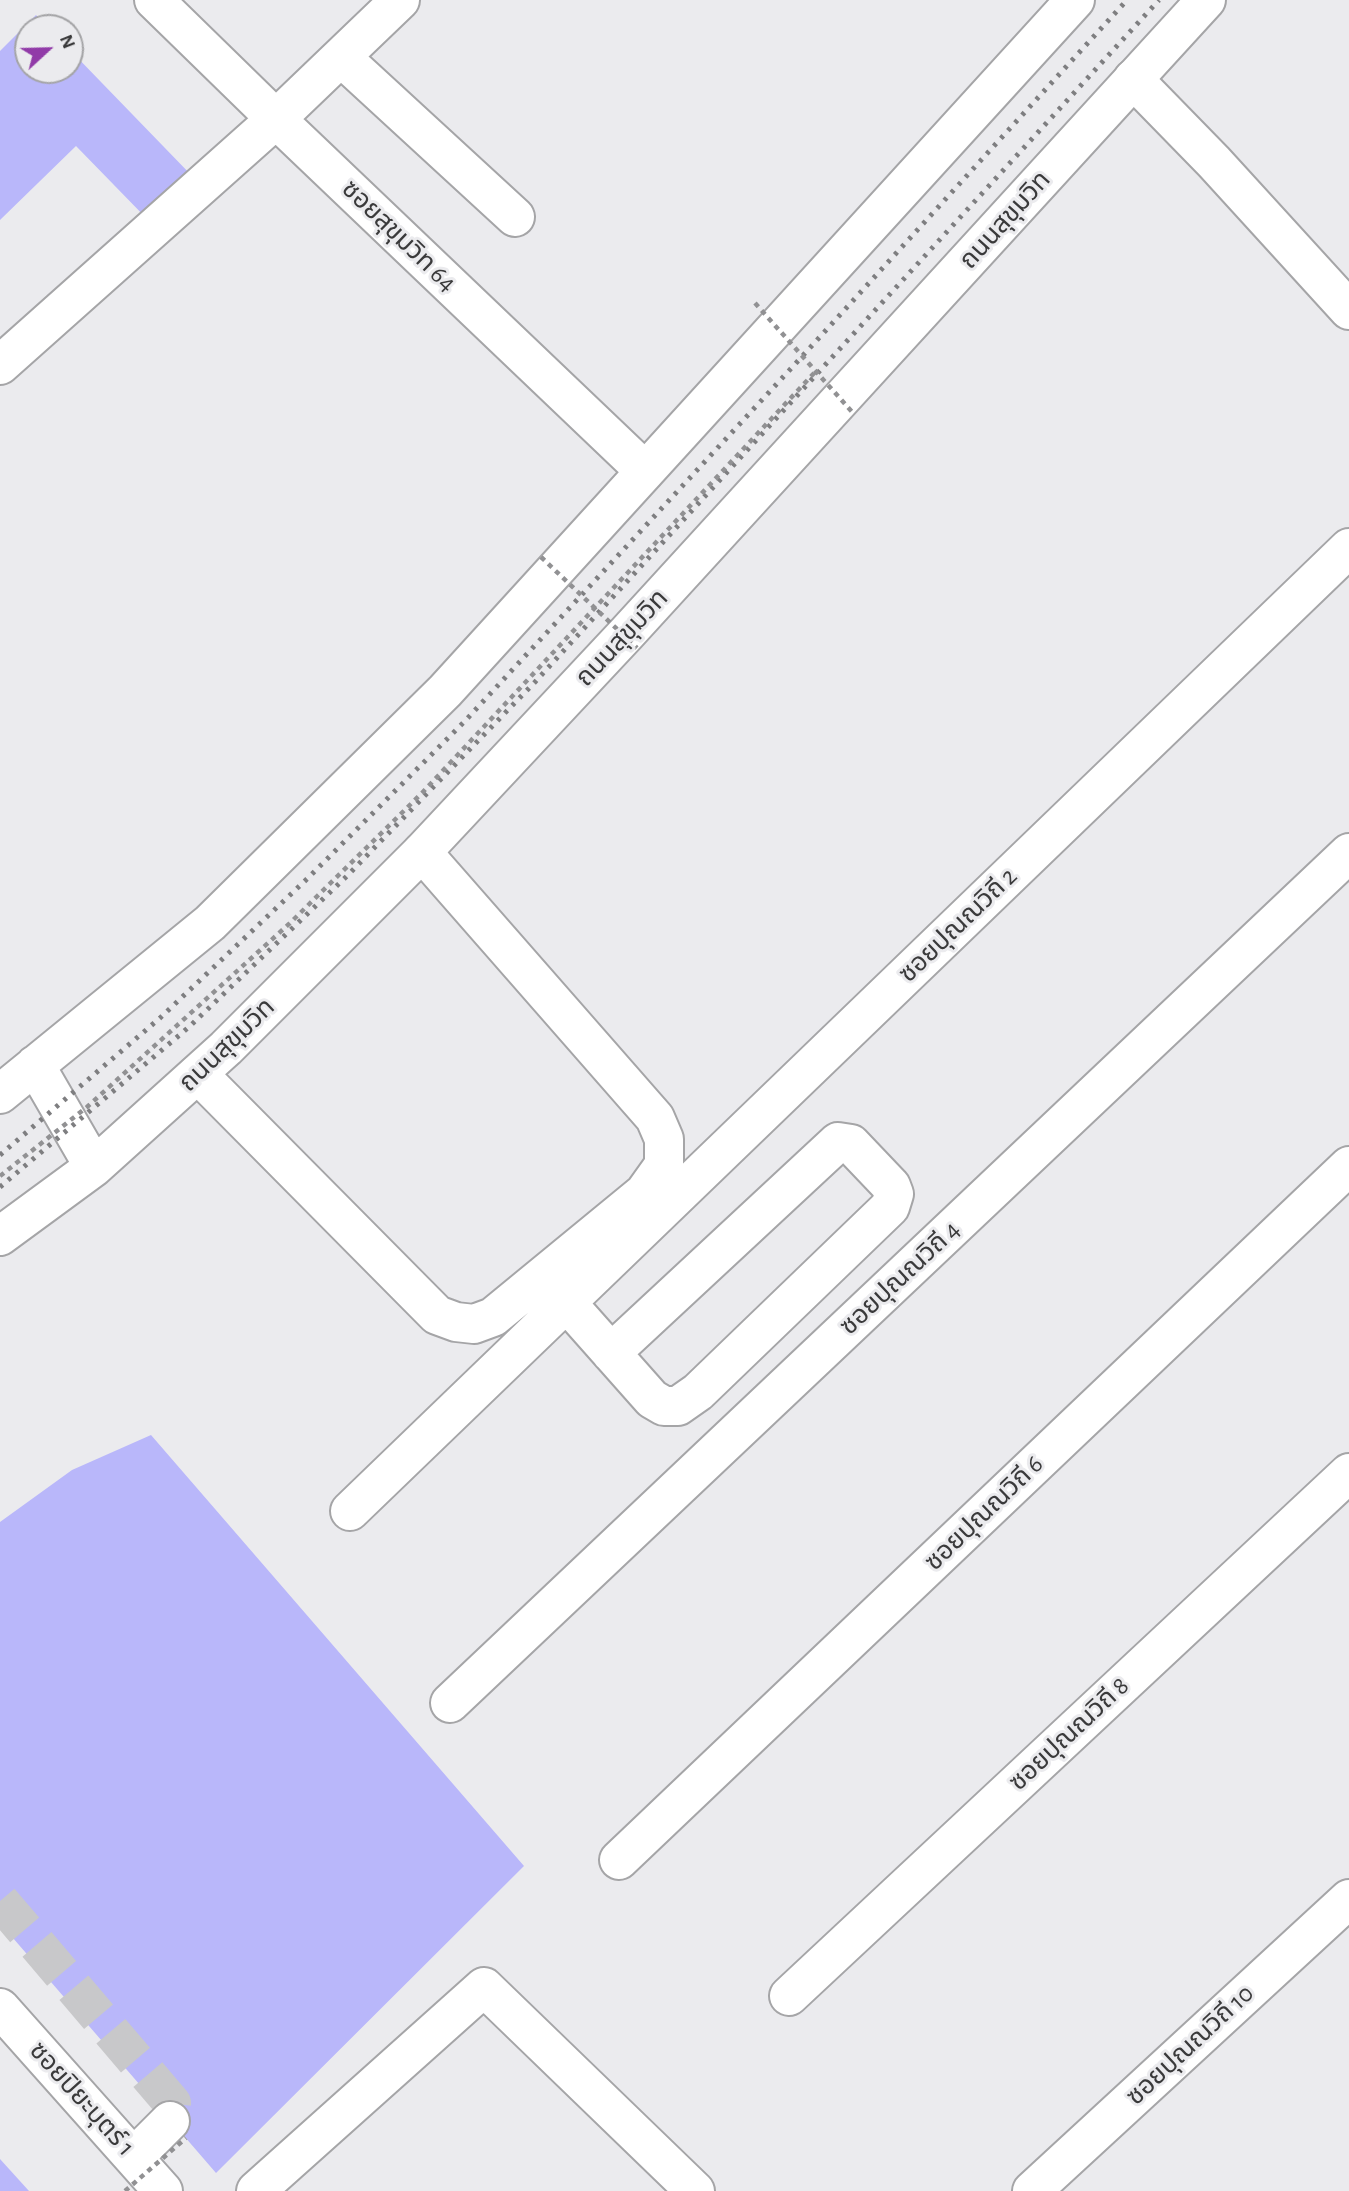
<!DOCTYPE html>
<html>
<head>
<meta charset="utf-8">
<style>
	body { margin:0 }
	#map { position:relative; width:1349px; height:2191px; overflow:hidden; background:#ebebee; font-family:"Alegreya Sans",sans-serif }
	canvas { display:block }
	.north { position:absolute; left:14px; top:14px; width:70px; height:70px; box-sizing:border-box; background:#ebebee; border:2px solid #a4a4a6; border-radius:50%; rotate:68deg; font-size:19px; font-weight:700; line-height:28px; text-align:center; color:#3a3a3b }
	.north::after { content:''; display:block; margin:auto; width:24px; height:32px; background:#913ba8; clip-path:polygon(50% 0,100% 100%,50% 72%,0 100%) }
</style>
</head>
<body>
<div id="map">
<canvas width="1349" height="2191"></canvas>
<div class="north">N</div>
</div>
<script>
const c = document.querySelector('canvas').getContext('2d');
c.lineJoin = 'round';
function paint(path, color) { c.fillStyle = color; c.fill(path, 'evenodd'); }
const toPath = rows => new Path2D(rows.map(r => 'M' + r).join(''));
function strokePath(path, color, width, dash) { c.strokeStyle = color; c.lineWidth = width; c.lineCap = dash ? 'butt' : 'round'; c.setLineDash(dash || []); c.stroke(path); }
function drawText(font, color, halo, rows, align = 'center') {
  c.font = font + ' "Alegreya Sans","Noto Sans Thai",sans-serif'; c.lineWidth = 6; c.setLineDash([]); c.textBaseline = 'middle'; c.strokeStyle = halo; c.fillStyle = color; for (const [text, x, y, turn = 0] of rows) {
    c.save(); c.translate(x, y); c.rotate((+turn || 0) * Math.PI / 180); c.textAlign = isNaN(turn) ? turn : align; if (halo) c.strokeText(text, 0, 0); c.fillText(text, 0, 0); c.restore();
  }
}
paint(toPath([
	[36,15,48,28,28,28,28,70,70,70,70,50,195,179,151,223,76,146,0,220,0,51],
	[151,1435,524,1866,216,2173,0,1923,0,1522,72,1470],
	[0,2159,29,2191,0,2191]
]), '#b9b7fa');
strokePath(toPath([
	[0,1901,172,2103,170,2121]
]), '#c8c8ca', 38, [38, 19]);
const minor = toPath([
	[154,0,276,119,645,471],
	[341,57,515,217],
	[1133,79,1214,162,1349,310],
	[0,365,276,119,400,0],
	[198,1074,437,1315,456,1322,474,1324,493,1317,644,1193,664,1165,664,1139,655,1118,422,852],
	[550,1283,566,1302,652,1399,664,1406,678,1406,698,1392,890,1207,894,1194,891,1186,851,1144,838,1142,611,1353],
	[350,1511,1349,548],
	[450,1703,1349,853],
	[619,1860,1349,1166],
	[789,1996,1349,1473],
	[0,2008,163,2191],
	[134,2157,170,2121],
	[256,2191,484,1987,695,2191],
	[1032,2191,1349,1899]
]);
const major = toPath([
	[35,1065,94,1167],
	[0,1094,210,923,445,691,1075,0],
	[0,1236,94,1167,226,1048,422,852,627,633,1206,0]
]);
strokePath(minor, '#a5a5a7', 42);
strokePath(major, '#a5a5a7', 42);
strokePath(minor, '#fff', 38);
strokePath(major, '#fff', 38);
strokePath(toPath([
	[0,1155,160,1018,308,878,465,721,797,362,1127,0],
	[0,1187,189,1027,348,875,535,682,1159,0]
]), '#7e7e80', 5, [3.5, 7]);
strokePath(toPath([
	[755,303,853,413],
	[541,557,637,648],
	[0,1176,87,1107,289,924,422,793,816,371],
	[125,2191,186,2138]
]), '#919193', 4.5, [5, 5]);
drawText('26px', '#3a3a3b', '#ebebee', [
	["ถนนสุขุมวิท",1005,220,-48],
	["ซอยสุขุมวิท 64",399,236,44],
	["ถนนสุขุมวิท",622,638,-47],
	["ซอยปุณณวิถี 2",958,925,-44],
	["ถนนสุขุมวิท",227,1045,-44],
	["ซอยปุณณวิถี 4",900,1278,-43],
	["ซอยปุณณวิถี 6",984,1513,-44],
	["ซอยปุณณวิถี 8",1069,1734,-43],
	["ซอยปุณณวิถี 10",1190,2045,-43],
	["ซอยปิยะบุตร์ 1",82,2099,48]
]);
</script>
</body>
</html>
